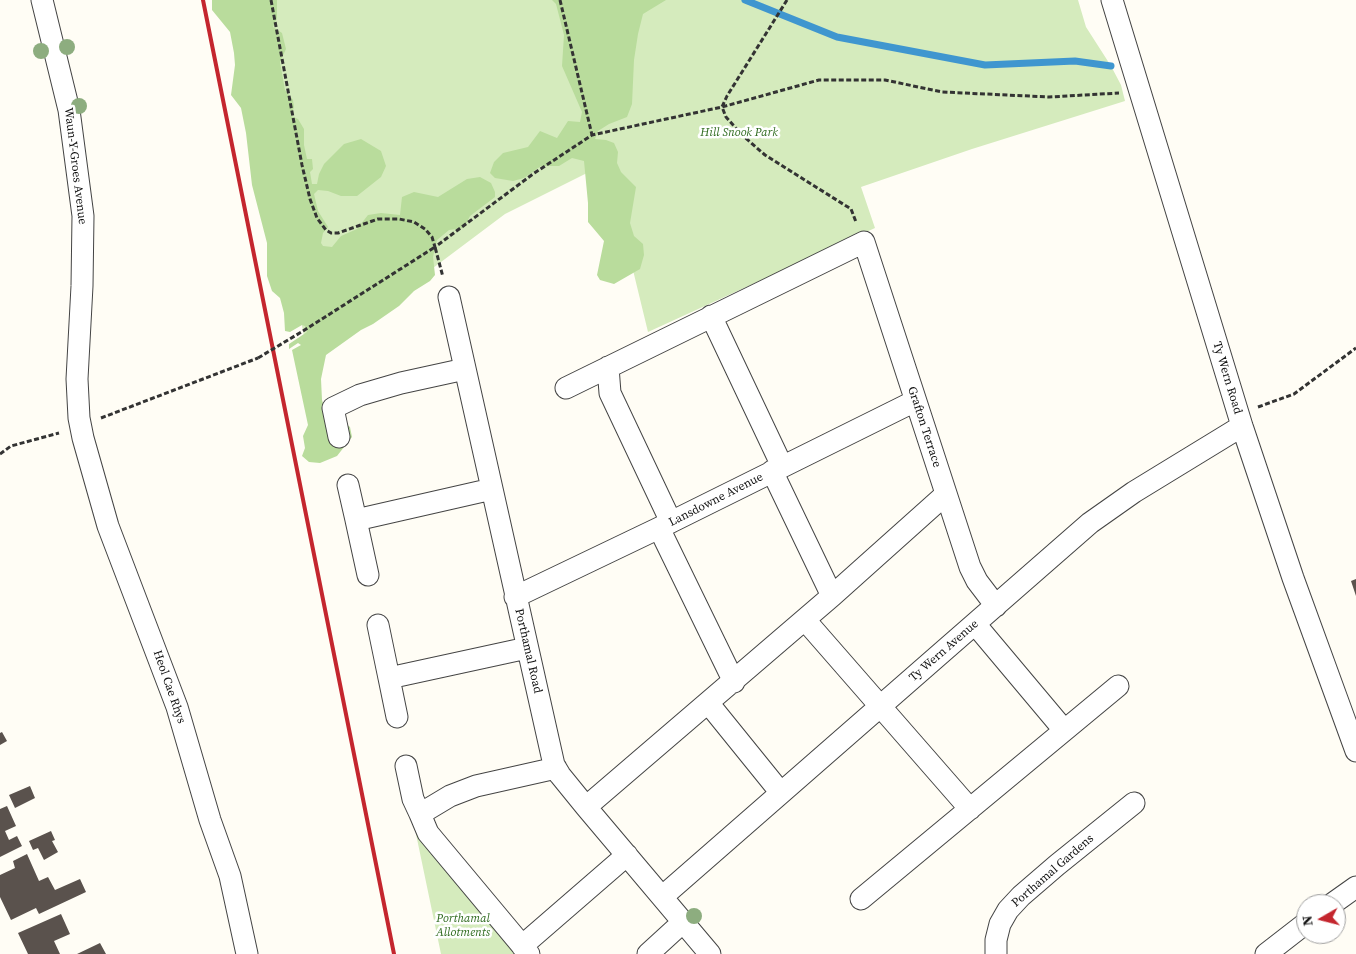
<!DOCTYPE html>
<html>
<head>
<meta charset="utf-8">
<style>
	body { margin:0 }
	#map { position:relative; width:1356px; height:954px; overflow:hidden; background:#fffdf5; font-family:"Source Serif 4",serif }
	canvas { display:block }
	.north { position:absolute; left:1296px; top:894px; width:50px; height:50px; box-sizing:border-box; background:#fff; border:1px solid #a0a0a0; border-radius:50%; rotate:262deg; font-size:14px; font-weight:700; line-height:20px; text-align:center; color:#111 }
	.north::after { content:''; display:block; margin:auto; width:18px; height:22px; background:#c4262e; clip-path:polygon(50% 0,100% 100%,50% 72%,0 100%) }
</style>
</head>
<body>
<div id="map">
<canvas width="1356" height="954"></canvas>
<div class="north">N</div>
</div>
<script>
const c = document.querySelector('canvas').getContext('2d');
c.lineJoin = 'round';
function paint(path, color) { c.fillStyle = color; c.fill(path, 'evenodd'); }
const toPath = rows => new Path2D(rows.map(r => 'M' + r).join(''));
function strokePath(path, color, width, dash) { c.strokeStyle = color; c.lineWidth = width; c.lineCap = dash ? 'butt' : 'round'; c.setLineDash(dash || []); c.stroke(path); }
function drawText(font, color, halo, rows, align = 'center') {
  c.font = font + ' "Source Serif 4",serif'; c.lineWidth = 5; c.setLineDash([]); c.textBaseline = 'middle'; c.strokeStyle = halo; c.fillStyle = color; for (const [text, x, y, turn = 0] of rows) {
    c.save(); c.translate(x, y); c.rotate((+turn || 0) * Math.PI / 180); c.textAlign = isNaN(turn) ? turn : align; if (halo) c.strokeText(text, 0, 0); c.fillText(text, 0, 0); c.restore();
  }
}
paint(toPath([
	[237,0,1078,0,1086,27,1111,66,1121,85,1125,101,972,149,861,187,875,228,648,332,607,163,505,214,309,361],
	[416,834,420,834,520,954,441,954]
]), '#d5ebbd');
paint(toPath([
	[212,0,277,0,277,18,273,27,282,33,286,49,280,62,285,90,293,100,294,107,291,116,298,119,304,129,304,145,307,159,312,159,313,169,310,172,312,184,317,184,319,174,324,164,344,144,361,139,381,151,386,166,381,177,357,196,341,196,328,191,318,190,314,194,318,211,328,227,323,233,321,243,323,246,332,247,341,236,357,229,368,215,381,213,400,215,402,197,414,192,438,197,467,179,480,177,491,183,495,192,495,197,470,216,464,228,449,230,437,240,433,257,435,275,430,281,414,291,399,306,373,324,361,330,326,355,321,379,322,400,327,418,337,417,350,427,352,437,337,456,320,463,309,462,302,456,305,448,303,436,308,425,292,350,301,345,298,343,289,349,289,344,307,332,305,326,302,325,290,332,285,331,284,313,280,298,272,291,267,276,267,243,252,185,246,133,241,108,231,95,235,65,234,53,230,32,212,10],
	[552,0,666,0,643,14,638,34,634,60,632,104,627,117,609,124,598,131,595,139,606,140,614,143,618,152,617,163,621,172,636,187,630,223,634,236,643,244,644,255,640,269,614,284,600,280,597,275,604,241,588,222,588,203,584,161,572,158,559,166,541,166,524,178,513,181,495,178,490,173,494,162,503,153,528,147,540,131,557,138,568,121,580,122,582,112,562,66,564,35,556,4]
]), '#b9dc9c');
strokePath(toPath([
	[745,0,837,37,985,65,1075,61,1111,66]
]), '#3f96cf', 7);
paint(toPath([
	[1356,579,1356,596,1351,581],
	[2,732,7,741,0,745,0,733],
	[30,786,35,798,15,808,9,795],
	[7,806,16,826,5,831,9,840,17,836,22,846,0,857,0,809],
	[51,831,55,840,52,841,58,852,44,860,38,848,33,850,29,841],
	[27,854,39,881,48,877,55,890,80,879,86,892,39,914,36,908,11,920,0,897,0,875,15,868,13,861],
	[61,914,70,934,54,941,60,954,28,954,18,933],
	[100,943,106,954,77,954]
]), '#5a524d');
const minor = toPath([
	[42,0,69,110,83,216,82,286,77,379,79,418,83,438,108,526,177,707,210,820,230,876,247,954],
	[1112,0,1242,426,1293,578,1356,751],
	[449,297,554,765,560,775,586,807,710,954],
	[711,316,782,466],
	[608,367,610,393,671,522],
	[566,388,864,242,970,567,977,581,996,606],
	[339,437,333,408,360,395,401,383,465,369],
	[772,471,832,596],
	[348,485,356,520],
	[659,528,734,682],
	[368,575,356,520,492,489],
	[515,597,659,528,915,401],
	[805,620,970,809],
	[975,624,1064,730],
	[378,625,389,678],
	[709,704,781,793],
	[397,717,389,678,527,648],
	[406,766,413,799,420,814],
	[586,807,832,596,946,494],
	[662,897,1090,523,1134,492,1242,426],
	[861,899,1118,686],
	[1332,904,1356,887],
	[522,946,627,855],
	[529,954,428,833,420,814,450,796,476,786,556,768],
	[648,954,683,922],
	[996,954,996,940,1000,924,1008,910,1021,896,1057,865,1134,803],
	[1266,954,1306,923]
]);
strokePath(minor, '#444', 23);
strokePath(toPath([
	[271,0,302,165,310,199,317,218,326,230,331,233,338,233,378,219,399,219,414,222,425,229,432,237,435,247,533,174,592,135,722,107,819,80,885,80,942,92,1049,97,1119,93],
	[560,0,592,135],
	[787,0,727,96,722,107,726,117,741,134,765,155,851,209,856,222],
	[303,331,435,247,443,277],
	[1258,407,1294,394,1356,348],
	[101,418,258,358],
	[0,454,11,446,59,433]
]), '#333', 3, [5, 2.5]);
strokePath(minor, '#fff', 21);
strokePath(toPath([
	[203,0,394,954]
]), '#c4262e', 4);
strokePath(toPath([
	[258,358,303,331]
]), '#333', 3, [5, 2.5]);
c.fillStyle = '#8dad7f';
for (const [x, y] of [
	[67,47],
	[41,51],
	[79,106],
	[694,916]
]) { c.beginPath(); c.arc(x, y, 8, 0, 2 * Math.PI); c.fill(); }
drawText('italic 12px', '#2f6b1f', '#fff', [
	["Hill Snook Park",739,133],
	["Porthamal",463,919],
	["Allotments",463,933]
]);
drawText('12px', '#111', '#fff', [
	["Waun-Y-Groes Avenue",75,166,83],
	["Ty Wern Road",1227,378,73],
	["Grafton Terrace",924,427,72],
	["Lansdowne Avenue",716,500,-27],
	["Porthamal Road",528,651,77],
	["Ty Wern Avenue",944,651,-41],
	["Heol Cae Rhys",169,687,71],
	["Porthamal Gardens",1053,871,-41]
]);
</script>
</body>
</html>
